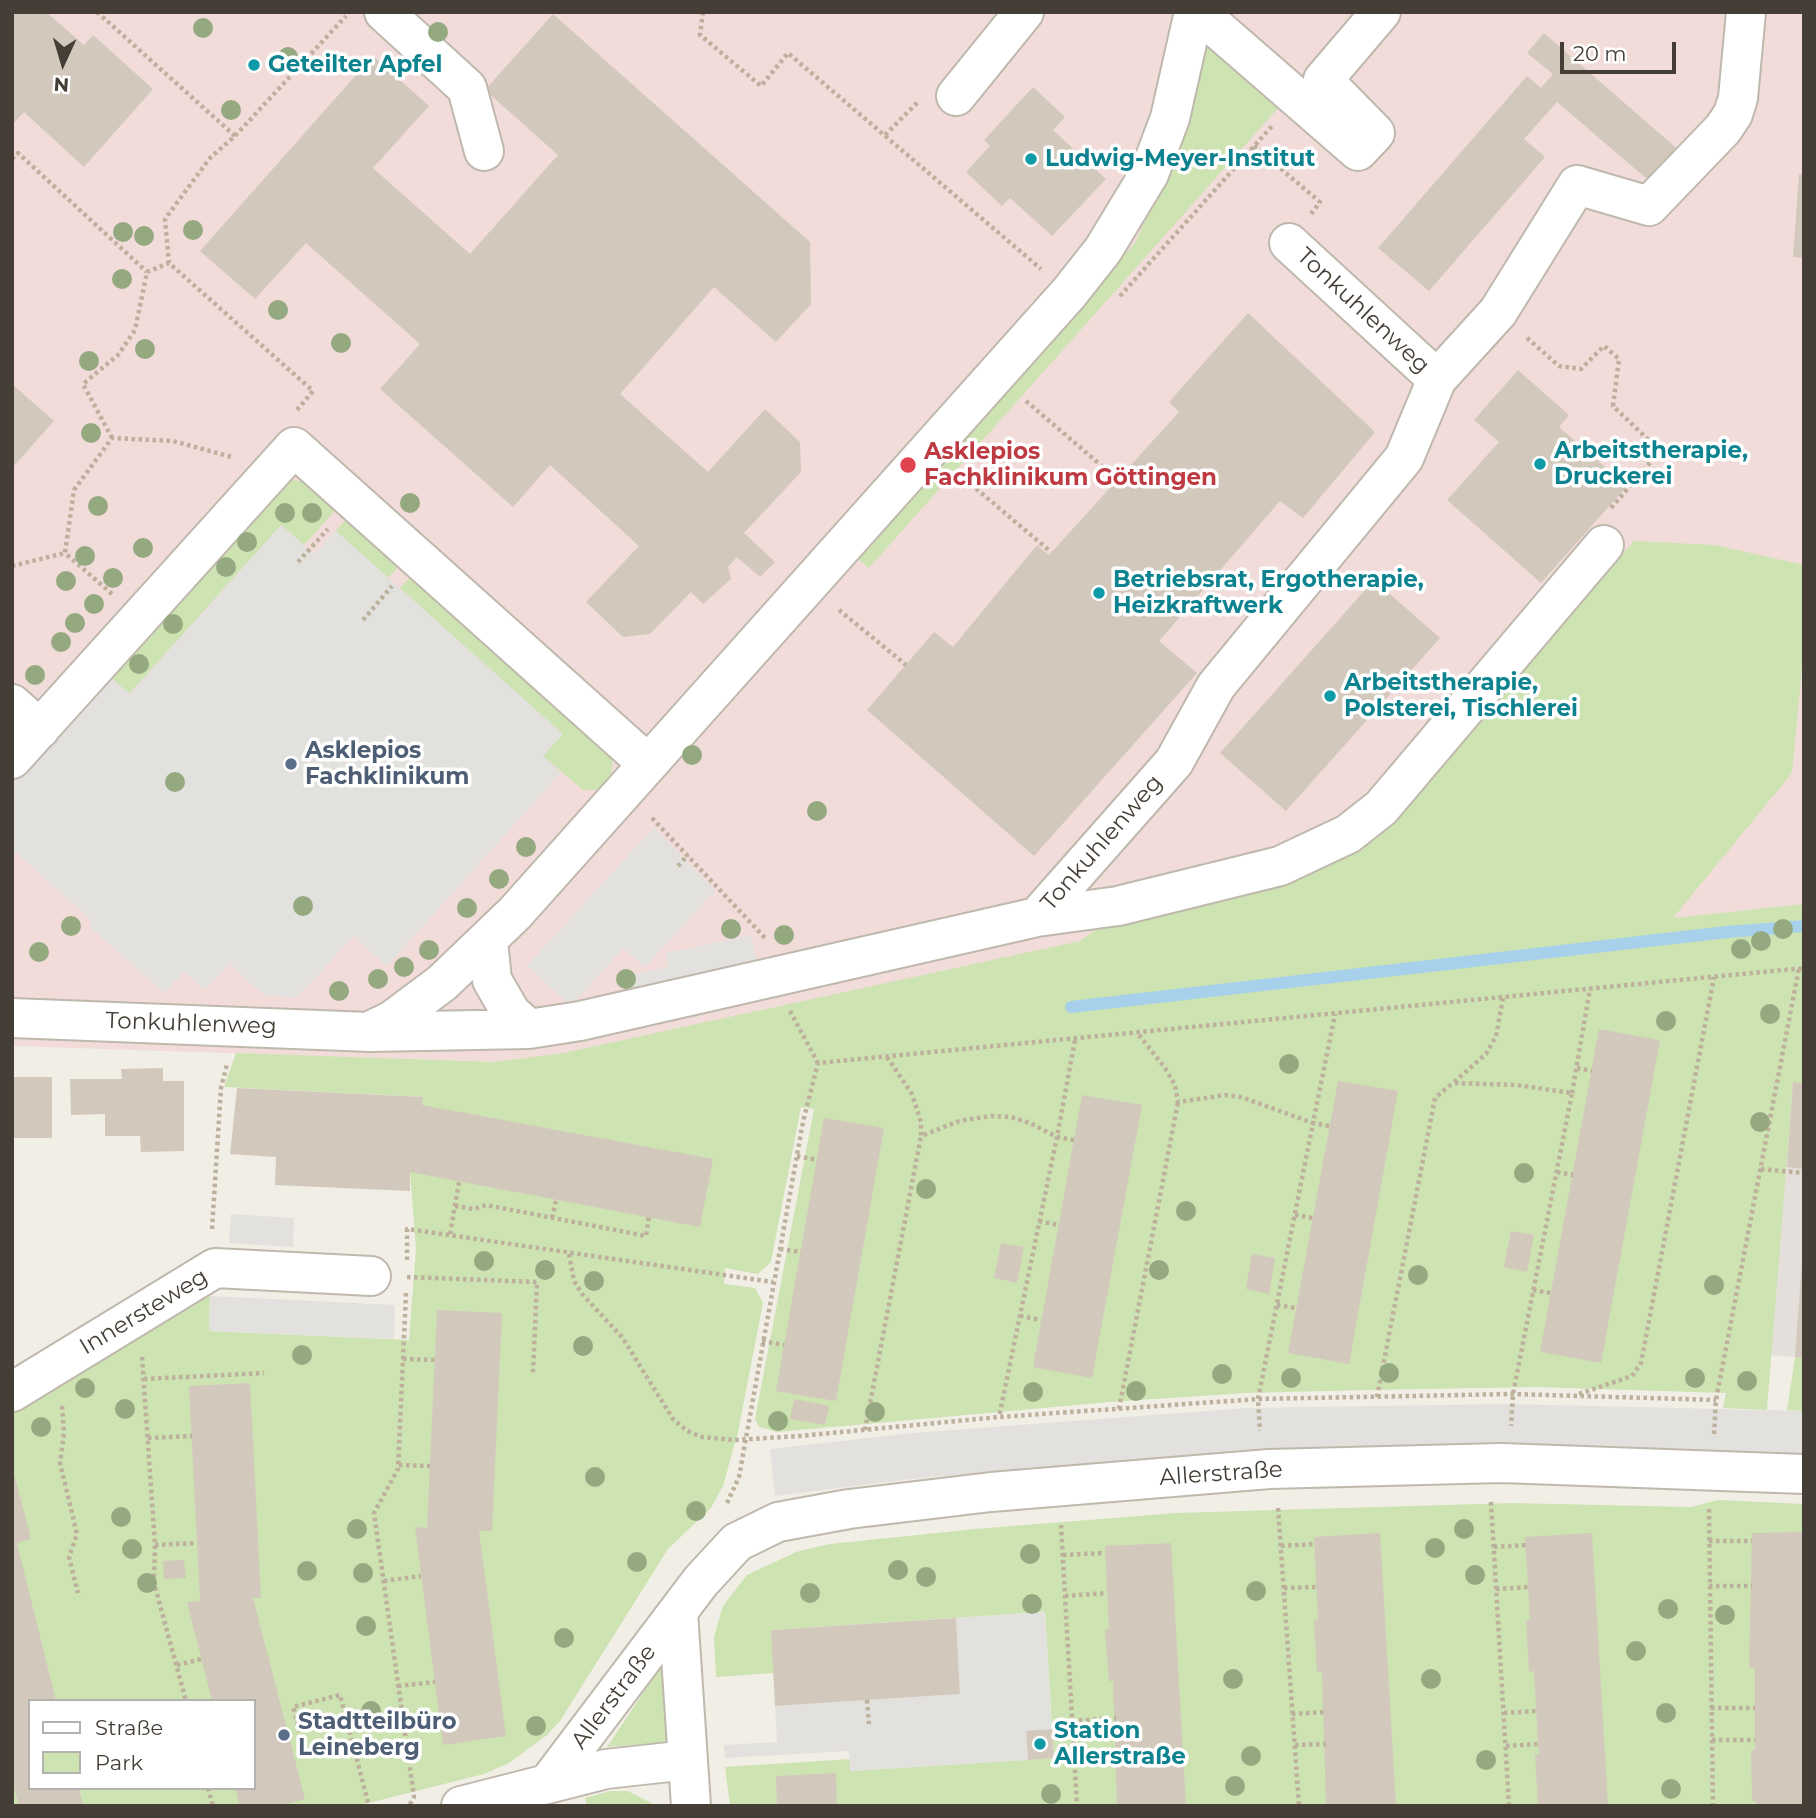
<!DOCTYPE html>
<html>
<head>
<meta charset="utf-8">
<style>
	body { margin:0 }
	#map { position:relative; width:1816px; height:1818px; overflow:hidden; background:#f1eee6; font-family:Montserrat,sans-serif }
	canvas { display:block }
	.frame { position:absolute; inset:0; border:14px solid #443e36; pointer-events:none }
	.legend { position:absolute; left:28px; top:1699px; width:228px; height:91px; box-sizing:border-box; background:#fff; border:2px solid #b4b2af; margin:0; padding:9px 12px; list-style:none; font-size:21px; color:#443e36 }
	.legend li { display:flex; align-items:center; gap:14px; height:35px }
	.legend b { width:35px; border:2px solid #b4b2af }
	.north { position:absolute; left:28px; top:28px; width:70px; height:70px; -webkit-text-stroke:5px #fff; paint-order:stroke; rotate:184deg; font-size:19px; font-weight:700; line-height:28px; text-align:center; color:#443e36 }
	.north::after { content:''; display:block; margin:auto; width:24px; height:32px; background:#443e36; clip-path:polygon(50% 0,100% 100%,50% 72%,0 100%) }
	.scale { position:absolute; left:1560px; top:42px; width:116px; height:32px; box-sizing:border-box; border:4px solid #443e36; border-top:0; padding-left:9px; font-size:21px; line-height:24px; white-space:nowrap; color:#443e36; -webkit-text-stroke:5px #fff; paint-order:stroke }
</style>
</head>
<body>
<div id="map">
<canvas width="1816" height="1818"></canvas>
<div class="frame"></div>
<ul class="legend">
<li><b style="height:9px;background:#fff"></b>Straße</li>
<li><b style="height:19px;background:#cee3b2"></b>Park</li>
</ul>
<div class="north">N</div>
<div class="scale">20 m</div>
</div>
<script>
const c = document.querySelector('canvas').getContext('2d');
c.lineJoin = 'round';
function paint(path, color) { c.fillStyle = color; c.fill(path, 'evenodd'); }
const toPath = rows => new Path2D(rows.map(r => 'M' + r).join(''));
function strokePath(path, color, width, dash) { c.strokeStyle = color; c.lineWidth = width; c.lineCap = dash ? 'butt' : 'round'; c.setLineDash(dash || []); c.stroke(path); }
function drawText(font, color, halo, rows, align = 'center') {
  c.font = font + ' Montserrat,sans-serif'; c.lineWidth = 7; c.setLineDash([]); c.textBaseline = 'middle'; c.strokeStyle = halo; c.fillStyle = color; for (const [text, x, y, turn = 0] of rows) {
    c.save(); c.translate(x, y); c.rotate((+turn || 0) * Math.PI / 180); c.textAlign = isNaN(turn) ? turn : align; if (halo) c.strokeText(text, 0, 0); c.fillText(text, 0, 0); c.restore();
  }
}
paint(toPath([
	[1793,1082,1804,1083,1804,1358,1770,1355]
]), '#e4dfdb');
paint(toPath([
	[12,12,1804,12,1804,917,496,1062,12,1046]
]), '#f1dcda');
paint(toPath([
	[1213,43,1286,99,869,568,858,559,1135,243,1165,179,1202,53],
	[290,480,311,482,338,507,304,545,281,525,129,694,109,676,282,484],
	[348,516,401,564,388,578,336,531],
	[1634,541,1715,545,1804,565,1804,646,1792,773,1673,918,1804,904,1804,1083,1793,1083,1767,1410,1723,1408,1726,1393,1537,1387,1368,1390,1246,1393,1110,1402,777,1432,759,1427,755,1419,814,1109,801,1107,771,1262,758,1274,725,1268,724,1284,755,1288,763,1303,738,1432,723,1486,711,1508,668,1549,560,1721,547,1735,509,1763,484,1774,357,1806,12,1806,12,1412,198,1298,210,1296,209,1331,409,1340,416,1249,410,1172,423,1097,224,1087,236,1053,496,1062,563,1053,1080,941,1114,917,1404,801],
	[30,1701,254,1701,254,1788,30,1788],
	[413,574,613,756,611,779,606,785,598,790,583,790,543,756,562,734,400,588],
	[1795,1357,1804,1358,1804,1411,1787,1410],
	[1718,1500,1804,1504,1804,1806,730,1806,725,1767,850,1759,851,1771,1054,1758,1045,1612,771,1630,774,1673,716,1677,714,1637,723,1606,747,1575,796,1552,830,1544,975,1529,1176,1513,1512,1503,1691,1507],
	[660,1668,664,1670,669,1742,607,1747],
	[610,1791,628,1791,657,1806,587,1806,585,1798]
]), '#cee3b2');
paint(toPath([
	[281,525,314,554,336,531,563,734,543,756,561,773,387,966,353,936,297,998,264,995,229,964,205,990,184,972,164,993,89,926,92,921,12,849,12,784,109,676,130,694],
	[654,827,715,891,645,967,623,948,571,1006,527,966],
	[751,935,757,962,633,990,630,975,668,967,666,953],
	[231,1214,294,1218,293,1247,229,1243],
	[210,1296,395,1305,394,1339,209,1331],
	[1506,1404,1804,1411,1804,1456,1248,1455,919,1478,775,1496,770,1449,913,1433,1247,1408],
	[1045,1612,1052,1729,1026,1731,1028,1760,850,1771,849,1751,725,1758,724,1745,777,1742,775,1706,960,1694,956,1618]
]), '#e3e1de');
strokePath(toPath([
	[1071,1007,1727,932,1804,926]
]), '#a7d1ea', 12);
paint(toPath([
	[12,12,46,12,84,45,93,35,153,89,84,167,24,112,12,125],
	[553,14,810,242,811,304,776,342,714,287,620,394,708,472,765,409,800,442,801,472,744,533,775,562,760,577,737,557,728,567,731,579,703,604,691,592,650,634,623,637,586,602,639,546,550,465,513,507,380,389,420,344,306,243,255,299,200,251,373,56,429,106,373,168,470,254,558,155,485,90],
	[1544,33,1682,153,1654,185,1557,102,1524,139,1545,157,1429,291,1378,248,1527,76,1541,88,1553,74,1527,53],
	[1033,87,1065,117,1053,130,1106,179,1052,236,1010,198,1002,206,966,172,990,146,984,140],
	[1799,174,1804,175,1804,258,1793,257],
	[1248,313,1375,432,1303,518,1280,501,1159,641,1197,673,1034,856,867,710,934,632,953,647,1037,545,1049,555,1179,412,1169,402],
	[1518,370,1569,415,1559,427,1627,486,1541,583,1447,500,1499,442,1474,420],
	[12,384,54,421,12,468],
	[1374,580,1440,638,1286,811,1220,753],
	[1599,1029,1660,1040,1601,1363,1540,1352],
	[163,1068,163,1081,184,1081,184,1151,141,1152,140,1136,105,1136,105,1114,71,1115,70,1079,122,1079,121,1069],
	[12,1077,52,1077,52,1138,12,1138],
	[1338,1081,1398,1091,1349,1364,1288,1353],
	[1793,1082,1804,1083,1804,1169,1787,1167],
	[237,1088,423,1097,422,1105,713,1159,700,1227,410,1172,410,1191,275,1185,276,1157,230,1154],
	[1082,1095,1142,1105,1092,1378,1033,1367],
	[824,1118,884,1128,836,1401,776,1391],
	[1511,1231,1534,1235,1527,1272,1504,1267],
	[1001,1243,1024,1247,1017,1283,994,1278],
	[1252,1254,1275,1258,1269,1294,1246,1289],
	[1802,1262,1804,1262,1804,1358,1795,1357],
	[437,1310,502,1313,492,1531,479,1531,506,1736,443,1745,415,1527,427,1528],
	[250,1383,261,1598,253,1598,305,1799,279,1806,240,1806,235,1788,254,1788,254,1701,212,1701,187,1602,200,1601,189,1386],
	[794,1399,829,1406,825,1425,790,1419],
	[13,1469,31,1539,17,1543,56,1701,30,1701,30,1788,79,1788,83,1806,19,1806,12,1780],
	[1804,1532,1804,1806,1757,1806,1756,1801,1752,1801,1751,1750,1755,1750,1755,1668,1749,1667,1752,1533],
	[1380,1533,1396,1806,1326,1806,1322,1672,1317,1672,1314,1621,1318,1620,1314,1537],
	[1592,1533,1608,1806,1538,1806,1535,1755,1539,1754,1538,1744,1534,1671,1529,1672,1526,1620,1530,1620,1525,1537],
	[1171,1543,1186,1806,1117,1806,1113,1681,1109,1681,1105,1630,1109,1629,1105,1546],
	[184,1560,186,1578,164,1579,163,1561],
	[956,1618,960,1694,775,1706,771,1630],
	[1052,1729,1054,1758,1028,1760,1026,1731],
	[836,1773,837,1806,777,1806,776,1776]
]), '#d2c9bc');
const minor = toPath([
	[384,12,467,88,484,151],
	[1198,12,1358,151,1375,133,1323,80,1381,12],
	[956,96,1024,12],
	[1437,379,1498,312,1577,185,1649,206,1723,129,1733,114,1738,98,1746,12],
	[12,704,40,729],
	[12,759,294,447,648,764],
	[1037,917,1174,762,1216,686,1404,458,1437,379,1289,243],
	[488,941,492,980,511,1013,529,1029],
	[12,1018,370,1032,529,1029,580,1021,1037,917,1118,906,1280,866,1348,834,1381,808,1604,545],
	[370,1031,391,1021,442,983,515,913,1069,293,1103,250,1149,174,1170,118,1194,12],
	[12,1392,215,1268,371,1276],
	[678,1612,691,1806],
	[549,1782,701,1581,737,1542,778,1522,849,1509,991,1492,1269,1469,1501,1463,1804,1474],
	[461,1806,606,1769,688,1760]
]);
strokePath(minor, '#bfb8ac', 42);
strokePath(toPath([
	[97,12,235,136],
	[703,12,700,35,761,86,788,53,1041,269],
	[885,135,919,101],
	[1254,146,1320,202,1311,214],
	[12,159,18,153,147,272],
	[1120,296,1273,125],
	[1527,338,1559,366,1581,369,1604,346,1619,359,1613,406,1660,451,1611,508],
	[1026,401,1117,479],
	[297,410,313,391,169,263,165,219,210,158,235,136,346,16],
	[112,438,83,384,118,355,135,330,147,272,169,263],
	[960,475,1051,552],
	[298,562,328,529],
	[12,566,65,553],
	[112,594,65,553,74,490,112,438,173,441,232,457],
	[839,610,906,665],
	[363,620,392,586],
	[652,818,767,940],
	[678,866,688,855],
	[1503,998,1496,1036,1486,1054,1453,1083,1517,1085,1572,1093,1513,1394,1511,1426],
	[790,1011,818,1063],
	[1139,1035,1165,1068,1175,1085,1178,1102,1225,1095,1241,1097,1313,1123,1258,1399,1260,1431],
	[887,1057,912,1094,921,1122,921,1136,959,1121,991,1116,1011,1117,1030,1123,1057,1137,999,1417],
	[1577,1068,1592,1071],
	[1572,1093,1590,989],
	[1329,1126,1313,1123,1335,1014],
	[1074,1140,1057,1137,1075,1040],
	[797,1156,817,1160],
	[1761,1169,1804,1173],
	[1557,1172,1573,1175],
	[455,1206,474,1209,486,1205,646,1236,649,1217],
	[1295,1215,1313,1218],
	[552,1218,556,1200],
	[1039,1221,1058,1225],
	[212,1229,221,1088,227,1064],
	[450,1234,459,1182],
	[780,1249,801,1252],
	[569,1254,574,1281,582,1294,622,1337,673,1419,687,1431,702,1437,735,1440,800,1436,999,1417,1258,1399,1513,1394,1716,1400],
	[407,1260,407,1229,773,1282],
	[407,1277,537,1282,533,1373],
	[1533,1290,1551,1293],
	[406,1293,398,1469,374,1513,414,1797,409,1806],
	[1277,1305,1296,1308],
	[1020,1316,1041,1320],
	[762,1341,784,1345],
	[142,1357,155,1545,154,1583,186,1701],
	[403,1359,435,1360],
	[144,1379,264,1373],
	[1579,1394,1632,1376,1641,1363,1714,977],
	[1377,1397,1435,1098,1453,1083],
	[62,1406,64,1433,60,1463,77,1534,69,1557,78,1593],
	[1119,1409,1178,1102],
	[865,1430,921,1136],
	[1714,1434,1716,1400,1799,968],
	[148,1438,192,1436],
	[399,1465,430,1466],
	[1491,1502,1509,1806],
	[727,1503,739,1477,803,1122,818,1063,1804,968],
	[1278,1508,1299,1806],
	[1709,1509,1713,1806],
	[1061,1525,1077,1806],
	[1709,1541,1752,1541],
	[155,1545,197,1543],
	[1281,1546,1314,1544],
	[1494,1547,1526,1545],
	[1063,1555,1105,1553],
	[384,1581,421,1576],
	[1709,1586,1752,1586],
	[1284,1588,1317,1587],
	[1496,1589,1528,1587],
	[1065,1596,1107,1593],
	[177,1665,202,1659],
	[398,1686,435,1682],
	[867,1700,869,1724],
	[1711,1708,1755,1708],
	[1504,1713,1536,1711],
	[1292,1714,1325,1712],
	[1072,1721,1116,1718],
	[300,1732,293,1707,340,1695,369,1806],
	[1712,1740,1755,1740],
	[1295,1745,1326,1744],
	[1506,1746,1538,1744],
	[1074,1755,1118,1752],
	[208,1788,213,1806]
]), '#bdb09c', 4.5, [3.5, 3.5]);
strokePath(minor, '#fff', 38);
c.fillStyle = '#95a981';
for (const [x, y] of [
	[203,28],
	[438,32],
	[288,57],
	[231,110],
	[193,230],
	[123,232],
	[144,236],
	[122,279],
	[278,310],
	[341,343],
	[145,349],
	[89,361],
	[91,433],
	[410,503],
	[98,506],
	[285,513],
	[312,513],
	[247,542],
	[143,548],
	[85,556],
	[226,567],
	[113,578],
	[66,581],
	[94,604],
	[75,623],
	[173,624],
	[61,642],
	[139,664],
	[35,675],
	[692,755],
	[175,782],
	[817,811],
	[526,847],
	[499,879],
	[303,906],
	[467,908],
	[71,926],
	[731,929],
	[1783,929],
	[784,935],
	[1761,941],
	[1741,949],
	[429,950],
	[39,952],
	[404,967],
	[378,979],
	[626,979],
	[339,991],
	[1770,1014],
	[1666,1021],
	[1289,1064],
	[1760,1122],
	[1524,1173],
	[926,1189],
	[1186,1211],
	[484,1261],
	[545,1270],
	[1159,1270],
	[1418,1275],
	[594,1281],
	[1714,1285],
	[583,1346],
	[302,1355],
	[1389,1373],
	[1222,1374],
	[1291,1378],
	[1695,1378],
	[1747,1381],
	[85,1388],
	[1136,1391],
	[1033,1392],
	[125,1409],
	[875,1412],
	[778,1421],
	[41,1427],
	[595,1477],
	[696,1511],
	[121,1517],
	[357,1529],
	[1464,1529],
	[1435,1548],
	[132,1549],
	[1030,1554],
	[637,1562],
	[898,1570],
	[307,1571],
	[363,1573],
	[1475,1575],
	[926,1577],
	[147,1583],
	[1256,1591],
	[810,1593],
	[1032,1604],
	[1668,1609],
	[1725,1615],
	[366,1626],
	[564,1638],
	[1636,1651],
	[1233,1679],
	[1431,1679],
	[371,1711],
	[1666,1713],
	[536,1726],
	[1251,1756],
	[1486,1760],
	[1235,1786],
	[1671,1789],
	[1051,1794]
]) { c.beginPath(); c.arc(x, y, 10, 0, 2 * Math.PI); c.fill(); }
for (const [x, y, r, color] of [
	[254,65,7,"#0f9aa8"],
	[1031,159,7,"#0f9aa8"],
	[1540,464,7,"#0f9aa8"],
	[908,465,9,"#e0444e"],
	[1099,593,7,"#0f9aa8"],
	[1330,696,7,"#0f9aa8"],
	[291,764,7,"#5c6f8a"],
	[284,1735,7,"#5c6f8a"],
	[1040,1744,7,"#0f9aa8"]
]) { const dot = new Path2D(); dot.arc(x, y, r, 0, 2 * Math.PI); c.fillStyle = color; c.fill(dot); strokePath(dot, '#fff', 2.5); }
drawText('bold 23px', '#0d838f', '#fff', [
	["Geteilter Apfel",268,65],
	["Ludwig-Meyer-Institut",1045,159],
	["Arbeitstherapie,",1554,451],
	["Druckerei",1554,477],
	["Betriebsrat, Ergotherapie,",1113,580],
	["Heizkraftwerk",1113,606],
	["Arbeitstherapie,",1344,683],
	["Polsterei, Tischlerei",1344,709],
	["Station",1054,1731],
	["Allerstraße",1054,1757]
], 'left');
drawText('23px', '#443e36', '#fff', [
	["Tonkuhlenweg",1363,311,43],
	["Tonkuhlenweg",1102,843,-49],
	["Tonkuhlenweg",191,1024,2],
	["Innersteweg",144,1312,-31],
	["Allerstraße",1221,1474,-4],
	["Allerstraße",614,1697,-53]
]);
drawText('bold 23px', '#be3a42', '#fff', [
	["Asklepios",924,452],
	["Fachklinikum Göttingen",924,478]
], 'left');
drawText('bold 23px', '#4e5e75', '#fff', [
	["Asklepios",305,751],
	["Fachklinikum",305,777],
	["Stadtteilbüro",298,1722],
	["Leineberg",298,1748]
], 'left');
</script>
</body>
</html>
